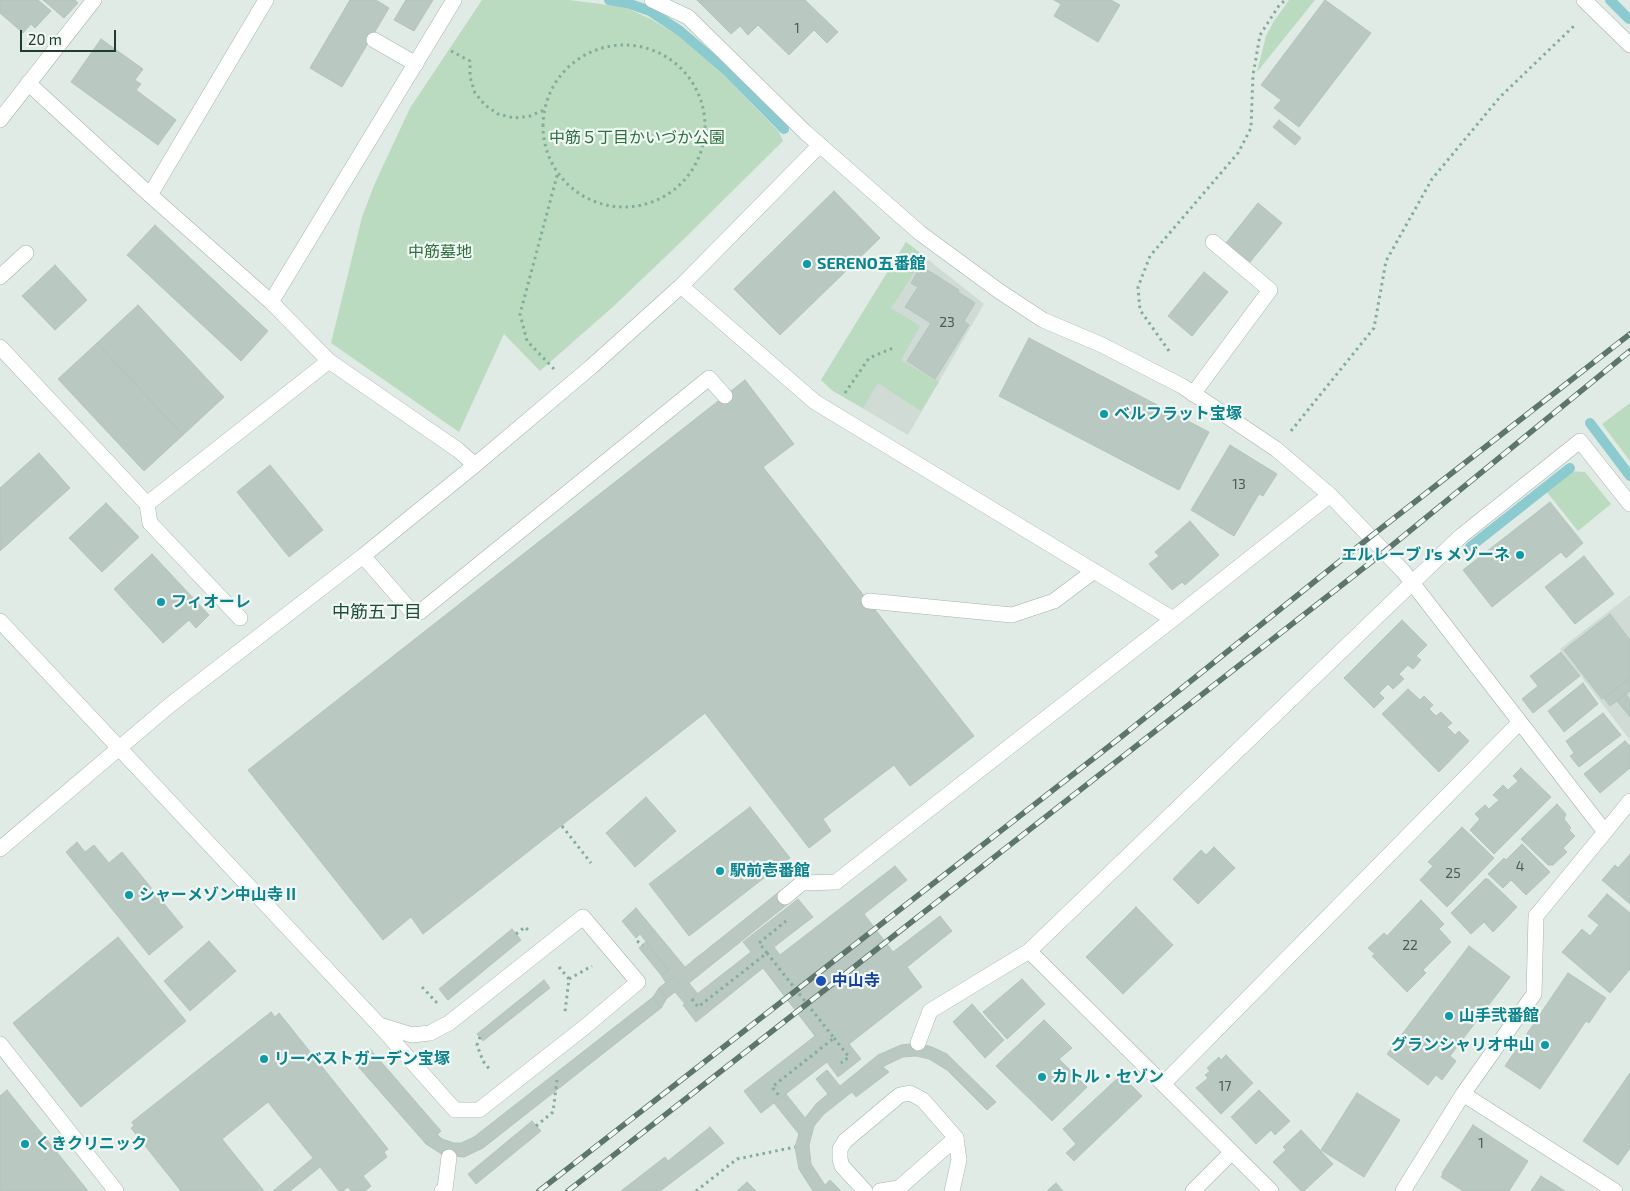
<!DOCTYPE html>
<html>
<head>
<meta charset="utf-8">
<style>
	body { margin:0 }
	#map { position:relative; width:1630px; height:1191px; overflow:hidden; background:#e1ebe5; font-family:"Exo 2",sans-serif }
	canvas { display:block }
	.scale { position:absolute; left:20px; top:30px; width:96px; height:22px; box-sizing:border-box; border:2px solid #223b31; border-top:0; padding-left:6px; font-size:15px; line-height:18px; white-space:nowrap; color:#223b31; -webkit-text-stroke:4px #f1f8f4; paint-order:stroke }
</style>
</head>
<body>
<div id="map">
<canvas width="1630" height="1191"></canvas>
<div class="scale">20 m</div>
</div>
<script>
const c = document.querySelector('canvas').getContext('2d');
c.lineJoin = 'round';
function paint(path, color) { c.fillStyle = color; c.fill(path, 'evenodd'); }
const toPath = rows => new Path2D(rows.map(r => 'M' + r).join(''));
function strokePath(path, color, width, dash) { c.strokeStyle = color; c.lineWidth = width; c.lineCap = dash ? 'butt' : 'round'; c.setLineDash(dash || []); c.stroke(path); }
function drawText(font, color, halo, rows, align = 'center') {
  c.font = font + ' "Exo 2","Noto Sans JP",sans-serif'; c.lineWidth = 4.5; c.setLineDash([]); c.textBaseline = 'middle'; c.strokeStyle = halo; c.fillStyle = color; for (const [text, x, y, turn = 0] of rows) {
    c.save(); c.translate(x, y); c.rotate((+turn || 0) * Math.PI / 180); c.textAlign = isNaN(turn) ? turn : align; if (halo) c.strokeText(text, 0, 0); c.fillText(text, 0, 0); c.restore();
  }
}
paint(toPath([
	[906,242,984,304,908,435,833,391,821,380],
	[1630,595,1630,740,1560,649]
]), '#cfdbd4');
paint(toPath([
	[482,0,569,0,624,7,651,19,677,35,723,74,779,132,783,141,685,238,615,305,540,371,504,334,459,432,331,343,362,217,375,183,410,108],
	[1289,0,1315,0,1257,72,1266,36,1274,21],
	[906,242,925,256,891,308,920,326,901,360,939,382,921,411,878,383,863,408,833,391,821,380],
	[1630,403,1630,461,1602,424],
	[1570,471,1585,472,1611,504,1578,531,1546,491]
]), '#badbc0');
strokePath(toPath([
	[609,0,627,3,650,11,680,31,727,71,784,129],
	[1610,0,1629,19],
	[1590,423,1630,476],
	[1470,547,1570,468]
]), '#8bcace', 10);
const building = toPath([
	[0,0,38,0,51,11,35,28,31,24,23,33,0,13,0,0],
	[43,0,75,0,78,3,64,18,43,0],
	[350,0,376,0,389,8,342,87,310,68,350,0],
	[406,0,433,0,414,31,394,20,406,0],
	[697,0,805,0,838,32,827,43,814,30,789,55,758,25,748,35,740,26,731,34,697,0],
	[1054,0,1111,0,1120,5,1098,42,1054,16,1061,4,1054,0],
	[1325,0,1371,33,1299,127,1274,108,1281,100,1261,85,1325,0],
	[101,39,143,69,135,80,141,84,136,90,176,120,158,145,71,82,101,39],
	[1279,120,1301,138,1295,145,1273,127,1279,120],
	[834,191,880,238,780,335,734,289,834,191],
	[1258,203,1282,223,1250,262,1226,243,1258,203],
	[155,225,268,331,241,361,127,255,155,225],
	[55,265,87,300,55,330,22,296,55,265],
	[921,266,959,290,958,292,975,303,964,321,969,325,935,379,907,361,931,323,905,307,918,287,911,283,921,266],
	[1204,272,1228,292,1192,336,1168,316,1204,272],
	[138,305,224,397,183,435,97,343,138,305],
	[1029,338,1209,432,1179,490,999,396,1029,338],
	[97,343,183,435,144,471,58,379,97,343],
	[745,380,794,444,763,467,974,736,910,786,894,765,823,819,831,831,809,848,705,713,423,934,411,917,383,940,248,770,745,380],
	[1230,445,1277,474,1263,496,1259,494,1234,536,1191,510,1230,445],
	[39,453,70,488,0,551,0,488,39,453],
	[270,465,323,530,289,557,237,492,270,465],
	[1550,502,1583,543,1566,558,1561,552,1492,607,1463,570,1550,502],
	[106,503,139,537,102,572,69,538,106,503],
	[1190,521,1219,555,1185,585,1182,582,1172,590,1149,564,1159,556,1155,552,1190,521],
	[152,554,209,615,196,628,189,620,163,643,114,589,152,554],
	[1584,556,1614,594,1575,624,1545,587,1584,556],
	[1610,614,1630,640,1630,678,1602,699,1564,650,1610,614],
	[1402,620,1427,645,1416,656,1421,660,1413,669,1408,665,1399,674,1404,679,1393,689,1388,684,1379,693,1384,698,1374,708,1344,678,1402,620],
	[1561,652,1580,676,1533,713,1522,699,1538,686,1530,676,1561,652],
	[1630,678,1630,691,1610,706,1604,698,1630,678],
	[1583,683,1598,704,1564,732,1548,711,1583,683],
	[1408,689,1420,700,1424,696,1433,705,1429,709,1436,716,1441,712,1452,723,1447,727,1455,735,1459,731,1469,741,1439,772,1382,714,1408,689],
	[1626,694,1630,700,1630,717,1617,701,1626,694],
	[1603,713,1621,735,1579,767,1570,756,1574,753,1566,741,1603,713],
	[1625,741,1630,746,1630,768,1600,793,1584,774,1625,741],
	[1521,768,1551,797,1494,854,1470,830,1480,819,1475,814,1485,805,1489,809,1499,800,1493,795,1503,785,1508,790,1518,781,1513,776,1521,768],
	[646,797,676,831,635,867,606,833,646,797],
	[1557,804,1566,814,1564,819,1571,828,1569,830,1575,836,1563,848,1567,852,1553,865,1548,865,1521,839,1557,804],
	[750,807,790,858,689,936,649,884,750,807],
	[1462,827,1494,858,1447,907,1420,880,1433,866,1428,862,1462,827],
	[77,842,85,852,94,845,109,863,122,852,183,927,149,955,66,852,77,842],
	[1522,844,1550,872,1526,895,1511,880,1503,888,1488,874,1504,858,1506,860,1522,844],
	[1214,847,1235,868,1198,904,1173,879,1201,850,1206,855,1214,847],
	[1630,854,1630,904,1602,880,1615,865,1618,868,1630,854],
	[895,866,907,880,864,914,893,952,940,916,952,931,907,967,922,987,849,1044,861,1059,838,1077,827,1062,761,1113,744,1091,815,1036,763,968,696,1022,683,1005,751,952,743,942,798,899,813,917,774,947,780,955,895,866],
	[1485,879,1488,879,1517,907,1493,932,1484,922,1471,934,1451,913,1485,879],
	[780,891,789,903,689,983,698,994,685,1004,675,992,667,998,659,988,780,891],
	[1607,894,1630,913,1630,969,1610,993,1562,952,1582,929,1590,936,1599,925,1588,916,1607,894],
	[1421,900,1444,924,1439,929,1451,942,1423,970,1426,973,1407,992,1372,956,1375,954,1368,948,1384,933,1387,936,1421,900],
	[1136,907,1173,945,1123,994,1086,957,1136,907],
	[636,908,685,967,666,983,661,975,668,970,640,934,636,938,622,921,636,908],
	[512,929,521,940,448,1000,439,989,512,929],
	[118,937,186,1021,81,1107,13,1023,118,937],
	[209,941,236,971,190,1011,164,981,209,941],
	[646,942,668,970,661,975,639,948,646,942],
	[1469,946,1510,977,1450,1056,1456,1061,1442,1080,1436,1075,1428,1085,1387,1054,1469,946],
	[1568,973,1606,998,1589,1023,1586,1021,1540,1089,1505,1066,1568,973],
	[1022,979,1045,1004,1007,1039,983,1012,1022,979],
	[544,980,550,988,483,1041,477,1034,544,980],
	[659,988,667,998,661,1008,653,997,659,988],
	[653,997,661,1008,483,1148,474,1137,653,997],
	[972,1004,1004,1040,985,1058,953,1022,972,1004],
	[271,1012,275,1017,279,1013,388,1149,384,1152,387,1157,363,1176,371,1186,365,1191,351,1191,348,1187,343,1191,339,1191,320,1167,290,1191,273,1191,313,1158,268,1102,222,1139,264,1191,181,1191,131,1128,134,1126,132,1122,271,1012],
	[1044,1020,1072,1048,1059,1059,1087,1087,1052,1121,996,1066,1044,1020],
	[918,1043,932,1047,947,1054,996,1102,987,1110,947,1070,929,1059,916,1056,903,1057,886,1065,883,1067,889,1072,856,1097,852,1092,824,1114,814,1126,809,1145,811,1164,825,1185,830,1180,841,1191,813,1191,799,1169,795,1147,799,1134,774,1103,786,1094,805,1118,817,1103,828,1094,816,1079,827,1070,840,1086,878,1055,901,1045,918,1043],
	[370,1049,441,1131,426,1144,355,1063,370,1049],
	[1226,1055,1253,1083,1221,1114,1196,1088,1208,1078,1205,1075,1210,1071,1207,1068,1219,1057,1221,1060,1226,1055],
	[1630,1073,1630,1148,1618,1165,1583,1141,1630,1073],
	[1121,1075,1142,1096,1074,1161,1066,1153,1076,1144,1063,1129,1121,1075],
	[7,1090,88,1191,0,1191,0,1096,7,1090],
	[1259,1090,1290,1121,1275,1135,1271,1130,1256,1144,1231,1117,1259,1090],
	[1357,1093,1400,1120,1364,1177,1321,1150,1357,1093],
	[532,1121,541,1131,476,1184,468,1174,532,1121],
	[1473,1125,1528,1161,1509,1191,1463,1191,1441,1177,1443,1174,1442,1173,1473,1125],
	[710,1127,724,1143,660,1191,621,1191,665,1157,668,1161,710,1127],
	[1301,1130,1333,1164,1304,1191,1301,1191,1273,1162,1286,1150,1283,1147,1301,1130],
	[437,1134,442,1139,454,1143,461,1143,474,1137,483,1148,464,1157,443,1155,426,1144,437,1134],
	[1541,1176,1565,1191,1531,1191,1541,1176],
	[747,1182,756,1191,737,1191,747,1182],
	[1056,1183,1063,1191,1047,1191,1056,1183]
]);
paint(building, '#b9c8c1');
strokePath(building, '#b3c4bb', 1);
strokePath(toPath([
	[678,981,785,897]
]), '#bbc8c1', 15, [15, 8]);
const service = toPath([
	[374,40,416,64],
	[0,277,26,253],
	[1193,394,1270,290,1213,242],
	[363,556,412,612,420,612,709,378,725,396],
	[869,601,1012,615,1054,601,1094,571],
	[880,1191,899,1188,956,1138]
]);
const pedestrian = toPath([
	[147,504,150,523,240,618],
	[785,897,802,883,836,882,1173,619],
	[918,1043,930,1011,1029,951],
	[442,1191,445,1189,449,1157]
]);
const minor = toPath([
	[652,0,688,17,805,132,920,233,999,291,1043,320,1102,345,1182,386,1276,449,1330,495,1403,571,1605,832,1630,801],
	[1584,0,1630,45],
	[28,83,150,195,271,302],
	[0,120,94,0],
	[150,195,266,0],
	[681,286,815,402,1173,619,1330,495],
	[0,347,147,504,329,361,271,302,454,0],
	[329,361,458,450,475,465],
	[583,917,638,982,586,1026,479,1110,455,1110,379,1025,412,1035,430,1033,449,1023,583,917],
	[0,1044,116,1191],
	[1163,1084,1519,723],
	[1463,1094,1615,1191],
	[1193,1191,1232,1152],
	[1271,1191,1029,951,1461,536,1580,441,1630,504],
	[1403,1191,1463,1094,1534,994,1536,916,1605,832]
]);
const tertiary = toPath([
	[0,621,379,1025],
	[0,849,170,705,363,556,475,465,591,367,681,286,820,145]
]);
const secondary = toPath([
	[865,1191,842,1166,840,1159,840,1149,845,1141,895,1099,900,1095,910,1093,923,1100,956,1138,959,1160,952,1191]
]);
strokePath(service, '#a4b3ab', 16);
strokePath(pedestrian, '#a4b3ab', 16);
strokePath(minor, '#a4b3ab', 16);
strokePath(tertiary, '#a4b3ab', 16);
strokePath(secondary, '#a0b6ac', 16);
strokePath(toPath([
	'543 126a81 81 0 1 1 162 0a81 81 0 1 1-162 0Z',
	[451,51,470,61,470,77,475,93,485,105,498,114,514,118,530,116,544,110],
	[1169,351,1140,310,1138,287,1150,256,1238,153,1251,128,1253,75,1260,35,1278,7,1285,0],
	[554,369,527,341,520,314,558,172],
	[845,393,869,358,893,348],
	[1291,431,1374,328,1386,261,1432,179,1500,97,1576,24],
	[562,826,591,863],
	[516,934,525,927,528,930],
	[637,941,643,945],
	[767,953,759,943,786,921],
	[559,967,569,979,565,1012],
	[569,979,592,966],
	[422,987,436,1002,438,1000],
	[692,999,698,1007,767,953,834,1038,772,1087,781,1098],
	[480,1037,477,1045,483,1061,490,1070],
	[834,1038,849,1057,841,1063],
	[536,1126,553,1112,557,1080],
	[696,1191,737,1159,795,1147]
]), '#82ad9b', 3, [2.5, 4]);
strokePath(service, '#fff', 15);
strokePath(pedestrian, '#fff', 15);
strokePath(minor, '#fff', 15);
strokePath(tertiary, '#fff', 15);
strokePath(secondary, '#fff', 15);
const rail = toPath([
	[539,1191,1121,737,1370,537,1630,334],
	[568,1191,1384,552,1630,351]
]);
strokePath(rail, '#5c766d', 5.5);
strokePath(rail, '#f1f8f4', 4, [11]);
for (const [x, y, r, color] of [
	[807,264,5,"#0f9aa8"],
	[1104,414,5,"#0f9aa8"],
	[1520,555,5,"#0f9aa8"],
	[161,602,5,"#0f9aa8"],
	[720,871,5,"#0f9aa8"],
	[129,895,5,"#0f9aa8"],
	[821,981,6,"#1a4fb4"],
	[1449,1016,5,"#0f9aa8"],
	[1545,1045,5,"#0f9aa8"],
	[264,1059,5,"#0f9aa8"],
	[1042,1077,5,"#0f9aa8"],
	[25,1144,5,"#0f9aa8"]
]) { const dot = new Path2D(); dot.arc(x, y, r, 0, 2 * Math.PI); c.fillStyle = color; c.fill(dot); strokePath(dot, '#f1f8f4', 2); }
drawText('14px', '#485e55', null, [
	["1",797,28],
	["23",947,322],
	["13",1239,484],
	["4",1520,866],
	["25",1453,873],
	["22",1410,945],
	["17",1225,1086],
	["1",1481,1143]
]);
drawText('16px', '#2e7041', '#f1f8f4', [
	["中筋５丁目かいづか公園",637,138],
	["中筋墓地",440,252]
]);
drawText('bold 16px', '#0d838f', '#f1f8f4', [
	["SERENO五番館",817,264],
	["ベルフラット宝塚",1114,414],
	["エルレーブ J's メゾーネ",1510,555,"right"],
	["フィオーレ",171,602],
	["駅前壱番館",730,871],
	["シャーメゾン中山寺Ⅱ",139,895],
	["山手弐番館",1459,1016],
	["グランシャリオ中山",1535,1045,"right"],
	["リーベストガーデン宝塚",274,1059],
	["カトル・セゾン",1052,1077],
	["くきクリニック",35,1144]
], 'left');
drawText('bold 16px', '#164399', '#f1f8f4', [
	["中山寺",832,981]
], 'left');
drawText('18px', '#1f4c3c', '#f1f8f4', [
	["中筋五丁目",377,612]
]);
</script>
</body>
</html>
